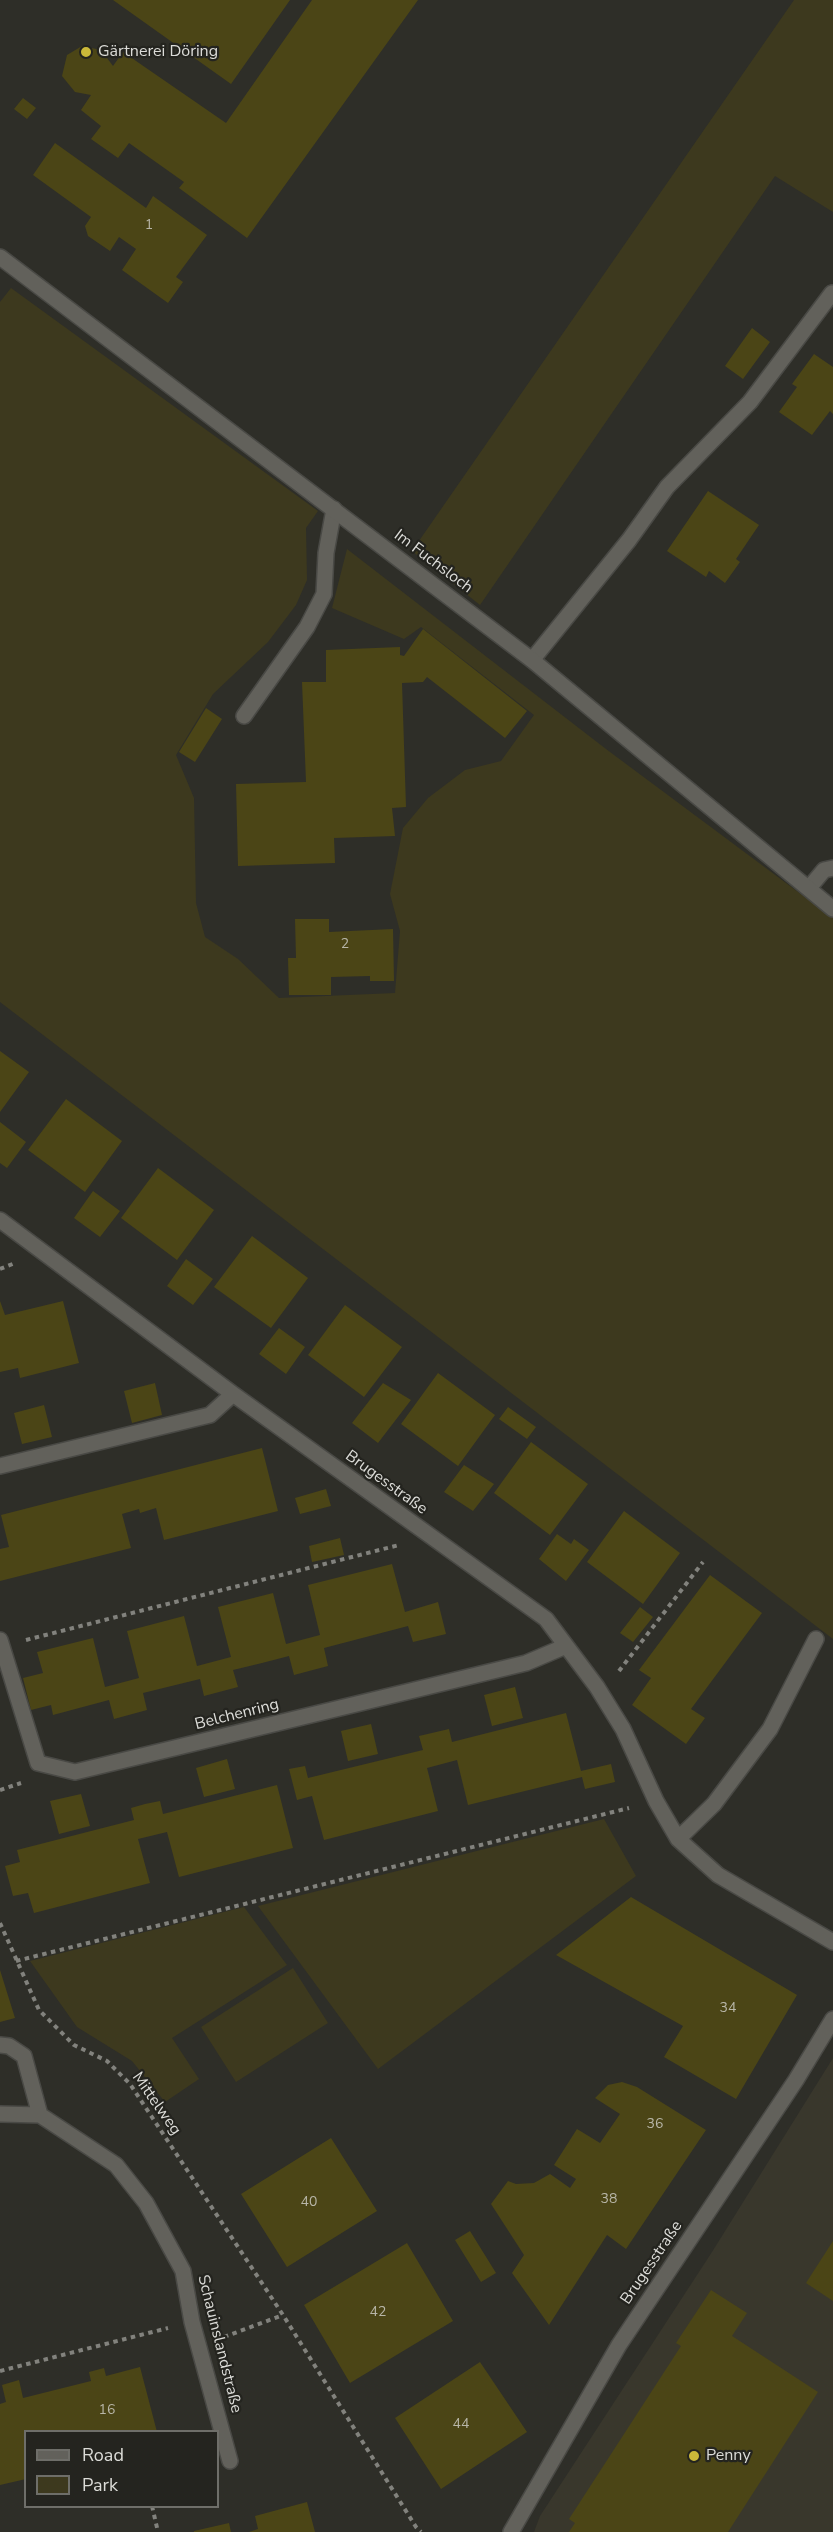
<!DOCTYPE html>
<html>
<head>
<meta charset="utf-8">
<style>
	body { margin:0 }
	#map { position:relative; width:833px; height:2532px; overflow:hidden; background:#2e2e28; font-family:"Nunito Sans",sans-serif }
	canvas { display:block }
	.legend { position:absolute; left:24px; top:2430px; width:195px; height:78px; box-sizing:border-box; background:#24241f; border:2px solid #6e6e69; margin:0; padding:8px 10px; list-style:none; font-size:18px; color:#dcdcd8 }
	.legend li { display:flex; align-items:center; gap:12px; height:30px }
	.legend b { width:30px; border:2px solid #6e6e69 }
</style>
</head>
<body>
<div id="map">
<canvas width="833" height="2532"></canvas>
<ul class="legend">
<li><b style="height:8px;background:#62615b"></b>Road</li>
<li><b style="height:16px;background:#3d391e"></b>Park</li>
</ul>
</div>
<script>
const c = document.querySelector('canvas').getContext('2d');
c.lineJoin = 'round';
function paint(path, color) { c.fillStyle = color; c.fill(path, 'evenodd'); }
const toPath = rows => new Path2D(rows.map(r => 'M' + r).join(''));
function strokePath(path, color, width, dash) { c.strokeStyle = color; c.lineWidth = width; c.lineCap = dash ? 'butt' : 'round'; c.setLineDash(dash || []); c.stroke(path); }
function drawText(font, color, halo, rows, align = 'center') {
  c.font = font + ' "Nunito Sans",sans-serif'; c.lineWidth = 4.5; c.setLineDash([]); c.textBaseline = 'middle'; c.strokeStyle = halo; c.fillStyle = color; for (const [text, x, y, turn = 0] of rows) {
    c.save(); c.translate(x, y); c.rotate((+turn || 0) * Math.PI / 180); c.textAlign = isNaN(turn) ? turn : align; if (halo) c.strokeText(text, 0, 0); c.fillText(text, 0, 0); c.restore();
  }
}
paint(toPath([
	[833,2058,833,2532,534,2532,540,2516,712,2252]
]), '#39372c');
paint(toPath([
	[794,0,833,0,833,212,775,176,480,605,412,551],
	[11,288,318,511,306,528,307,580,296,605,268,642,213,694,176,755,194,798,196,903,205,937,238,959,279,998,395,993,400,931,390,894,403,828,428,798,465,770,501,761,534,715,421,627,404,639,332,608,347,549,606,749,833,918,833,1639,0,1002,0,302],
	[604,1819,636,1876,378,2069,258,1906],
	[244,1907,287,1965,172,2038,199,2079,165,2102,132,2061,77,2027,30,1961],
	[293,1968,328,2023,236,2082,201,2027]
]), '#3d391e');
paint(toPath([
	[113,0,290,0,231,84],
	[312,0,418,0,247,238,179,188,184,182,129,143,118,158,91,139,101,126,81,110,91,95,75,92,62,76,67,55,82,46,101,50,113,66,123,52,226,123],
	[23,98,36,108,27,119,14,109],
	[55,143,146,208,153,196,207,235,176,277,183,282,168,303,122,270,136,249,119,237,110,251,88,236,85,226,91,217,33,175],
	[752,328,770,342,743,379,725,366],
	[814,354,833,367,833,414,830,411,812,435,779,412,797,387,792,384],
	[708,491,759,525,736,559,740,562,725,583,709,571,706,577,667,551],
	[423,629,527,711,505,738,427,677,423,682,402,683,406,807,392,808,395,836,334,838,335,863,238,866,236,784,306,782,302,682,326,682,326,650,400,647,400,655,404,656],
	[206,708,222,719,195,762,179,752],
	[295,919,329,919,329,932,393,929,394,981,370,981,370,976,331,977,331,995,289,995,288,958,296,958],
	[0,1051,29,1072,0,1112],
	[66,1099,122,1141,85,1192,28,1150],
	[0,1122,26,1142,7,1168,0,1163],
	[158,1168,214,1210,177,1260,121,1218],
	[93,1191,120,1211,100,1237,74,1218],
	[252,1236,308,1278,271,1328,214,1287],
	[186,1259,213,1279,193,1305,167,1286],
	[0,1301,5,1315,63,1301,79,1363,20,1378,18,1368,0,1372],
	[345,1305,402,1347,364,1397,308,1355],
	[279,1328,305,1347,286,1374,259,1354],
	[438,1373,495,1415,458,1466,401,1424],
	[155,1383,162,1415,132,1423,124,1391],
	[383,1383,411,1400,378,1443,352,1423],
	[44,1405,52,1437,22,1444,14,1413],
	[508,1407,536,1427,527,1439,499,1419],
	[531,1442,588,1484,550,1535,494,1493],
	[262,1448,278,1511,164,1540,156,1508,140,1513,139,1509,122,1514,131,1548,0,1581,0,1549,9,1547,1,1515],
	[464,1465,494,1484,473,1511,444,1492],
	[326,1489,331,1506,300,1514,295,1498],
	[624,1511,680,1553,643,1604,587,1562],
	[557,1534,571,1544,574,1539,589,1550,566,1581,539,1559],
	[340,1538,344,1555,312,1562,309,1546],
	[392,1564,405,1612,438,1602,446,1634,413,1642,408,1626,324,1648,328,1666,294,1675,289,1656,262,1663,233,1670,238,1687,204,1696,200,1679,143,1693,147,1710,114,1719,109,1700,53,1715,51,1705,31,1710,23,1678,43,1673,37,1652,93,1638,105,1687,139,1678,127,1631,184,1616,197,1666,231,1657,218,1607,273,1593,286,1644,320,1635,308,1585],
	[710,1575,762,1613,691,1709,705,1718,686,1744,632,1705,651,1678,639,1670],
	[640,1607,653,1617,633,1642,620,1633],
	[515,1687,523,1718,492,1726,484,1695],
	[566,1713,581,1771,611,1764,615,1782,585,1789,582,1777,468,1805,457,1760,427,1768,438,1811,324,1840,312,1796,297,1800,289,1769,305,1766,308,1778,423,1750,419,1736,449,1729,452,1742],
	[371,1724,378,1754,348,1761,341,1731],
	[227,1759,235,1789,204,1797,196,1768],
	[277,1785,293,1848,179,1877,167,1832,138,1839,150,1883,34,1913,28,1893,13,1896,5,1866,20,1862,17,1850,134,1820,131,1808,145,1804,160,1801,163,1814],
	[81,1794,90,1826,59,1834,50,1801],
	[631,1897,797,1995,736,2099,664,2057,683,2026,556,1955],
	[0,1970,15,2018,0,2022],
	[622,2082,637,2087,706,2130,626,2249,607,2235,549,2325,512,2273,524,2255,491,2204,508,2181,516,2184,534,2183,550,2174,570,2188,576,2179,554,2165,577,2129,600,2143,620,2114,595,2098,608,2085],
	[331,2138,377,2211,287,2267,241,2194],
	[470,2231,496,2273,481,2282,455,2240],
	[833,2241,833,2301,806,2283],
	[407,2243,453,2321,350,2383,304,2305],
	[711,2290,747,2313,732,2336,818,2392,728,2532,569,2532,575,2523,569,2519,681,2346,676,2343],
	[480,2362,527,2432,441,2489,395,2418],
	[140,2367,157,2432,26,2432,26,2479,0,2485,0,2404,6,2402,2,2385,19,2380,23,2398,91,2381,89,2372,104,2368,106,2376],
	[307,2502,315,2532,249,2532,258,2529,255,2516],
	[229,2523,231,2532,194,2532,194,2531]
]), '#4b4516');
const service = toPath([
	[532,660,629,540,667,487,750,402,832,293],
	[244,716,307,627,324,594,326,553,334,509],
	[809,888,824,870,833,868]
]);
const minor = toPath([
	[0,257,532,660,833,909],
	[0,1220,233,1394,546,1619,597,1687,623,1729,656,1801,678,1839,718,1875,833,1942],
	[0,1466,210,1415,233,1394],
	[0,1640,38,1763,75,1772,526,1663,566,1646],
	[678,1839,714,1804,770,1729,816,1639],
	[0,2045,9,2046,24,2056,40,2115],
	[0,2114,40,2115,116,2165,146,2203,183,2271,192,2322,230,2461],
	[511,2532,619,2345,796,2080,833,2019]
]);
strokePath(service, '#494945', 18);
strokePath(minor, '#494945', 18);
strokePath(toPath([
	[0,1269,15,1263],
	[26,1640,399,1545],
	[619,1671,703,1562],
	[0,1790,21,1783],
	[0,1923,39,2010,74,2045,107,2061,130,2084,283,2315,416,2527,421,2532],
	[16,1961,629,1808],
	[224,2337,283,2315],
	[0,2371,168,2328],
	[152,2506,158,2532]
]), '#82827d', 4, [4.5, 4.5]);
strokePath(service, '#62615b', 15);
strokePath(minor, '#62615b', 15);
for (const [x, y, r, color] of [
	[86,52,6,"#cbb939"],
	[694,2456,6,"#cbb939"]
]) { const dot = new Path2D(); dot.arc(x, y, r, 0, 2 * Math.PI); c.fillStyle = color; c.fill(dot); strokePath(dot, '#24241f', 2); }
drawText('14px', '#b8b6a8', null, [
	["1",149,226],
	["2",345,945],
	["34",728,2009],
	["36",655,2125],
	["38",609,2200],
	["40",309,2203],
	["42",378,2313],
	["16",107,2411],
	["44",461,2425]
]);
drawText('16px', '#dcdcd8', '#24241f', [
	["Gärtnerei Döring",98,52],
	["Penny",706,2456]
], 'left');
drawText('16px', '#dcdcd8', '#24241f', [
	["Im Fuchsloch",433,562,37],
	["Brugesstraße",386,1483,36],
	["Belchenring",237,1715,-14],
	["Mittelweg",156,2104,55],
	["Brugesstraße",652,2263,-56],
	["Schauinslandstraße",219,2344,76]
]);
</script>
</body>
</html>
